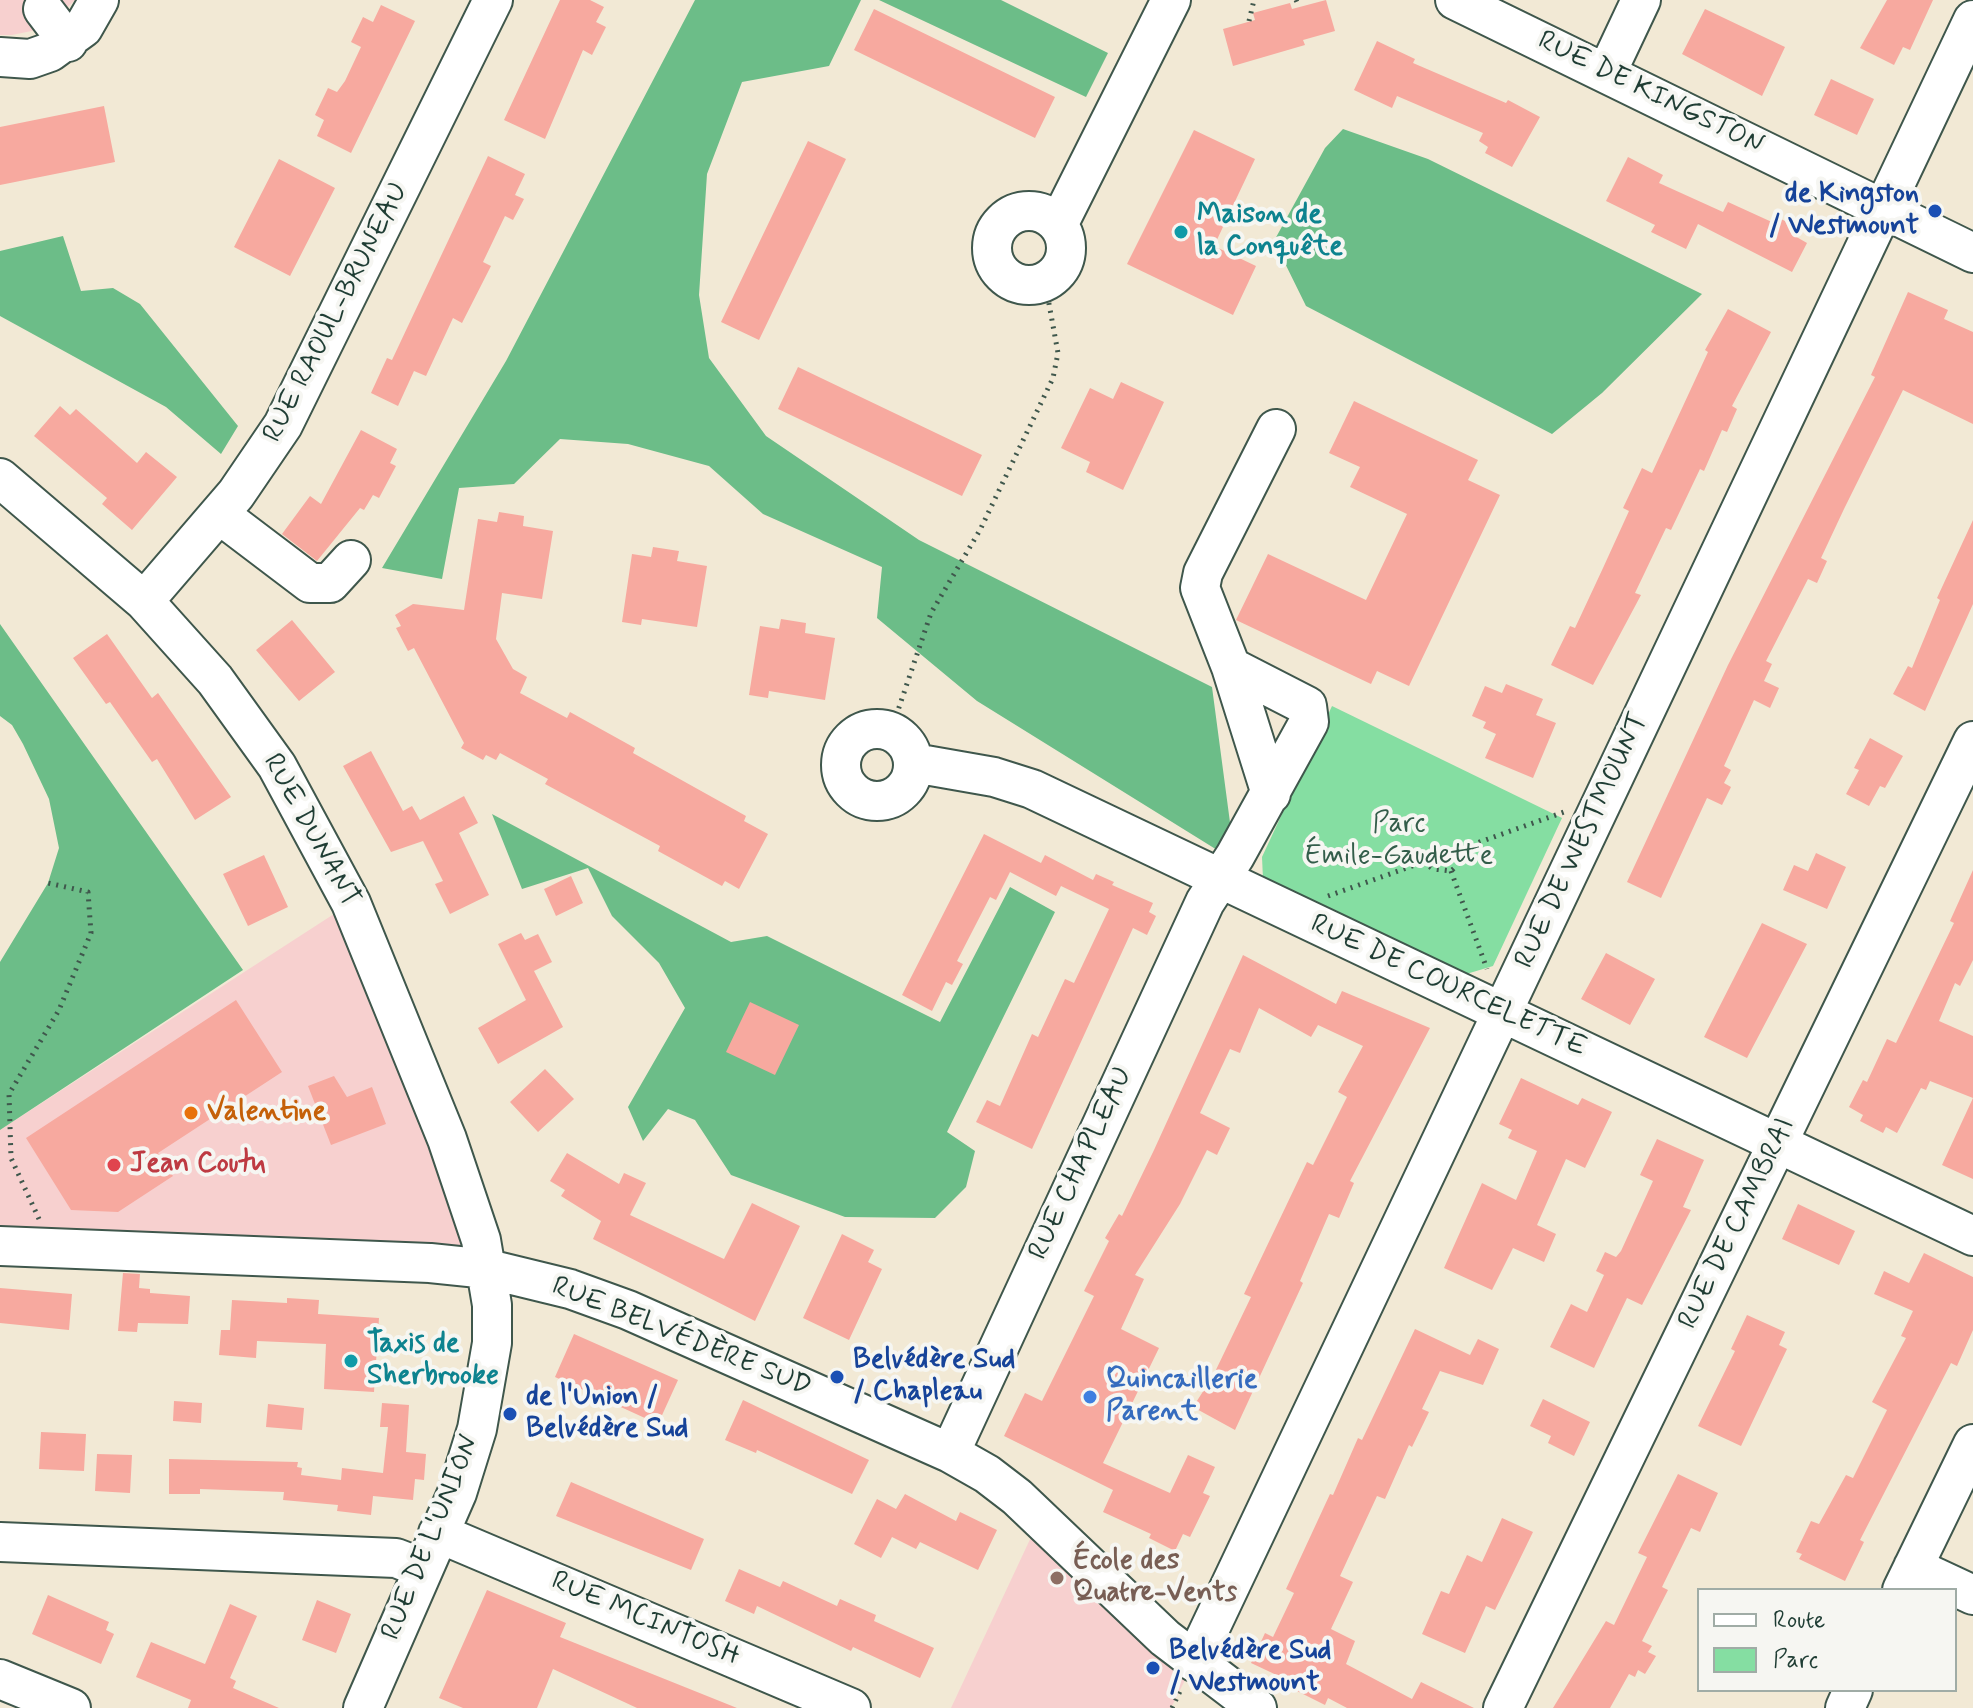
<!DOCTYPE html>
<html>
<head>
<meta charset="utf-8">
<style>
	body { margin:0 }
	#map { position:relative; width:1973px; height:1708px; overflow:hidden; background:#f2e9d5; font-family:Mynerve,sans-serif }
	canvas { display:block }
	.legend { position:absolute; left:1697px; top:1588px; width:260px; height:104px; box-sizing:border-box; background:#f6f6f2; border:2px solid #a0aca6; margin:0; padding:10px 14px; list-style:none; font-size:24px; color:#1f3d34 }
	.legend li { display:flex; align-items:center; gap:16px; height:40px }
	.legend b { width:40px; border:2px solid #a0aca6 }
</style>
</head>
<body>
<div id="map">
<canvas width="1973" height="1708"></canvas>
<ul class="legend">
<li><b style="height:10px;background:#fff"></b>Route</li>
<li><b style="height:22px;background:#85dea2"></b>Parc</li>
</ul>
</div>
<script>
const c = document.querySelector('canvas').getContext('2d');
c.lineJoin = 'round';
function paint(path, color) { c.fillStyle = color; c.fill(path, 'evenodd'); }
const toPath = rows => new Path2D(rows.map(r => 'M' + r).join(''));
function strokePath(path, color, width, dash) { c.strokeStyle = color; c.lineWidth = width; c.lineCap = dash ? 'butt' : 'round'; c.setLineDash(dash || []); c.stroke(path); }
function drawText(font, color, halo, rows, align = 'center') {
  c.font = font + ' Mynerve,sans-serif'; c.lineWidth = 8; c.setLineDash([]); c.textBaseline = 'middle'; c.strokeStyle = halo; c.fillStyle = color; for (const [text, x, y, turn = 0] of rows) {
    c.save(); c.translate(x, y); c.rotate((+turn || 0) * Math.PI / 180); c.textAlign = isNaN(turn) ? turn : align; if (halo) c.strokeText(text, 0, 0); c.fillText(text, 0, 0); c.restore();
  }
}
paint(toPath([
	[0,0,75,0,46,28,12,35,0,35],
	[351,903,488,1269,0,1246,0,1130],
	[1040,1518,1194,1662,1171,1708,951,1708]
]), '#f7d0cf');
paint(toPath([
	[1332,706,1562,818,1493,966,1463,975,1263,879,1262,857]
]), '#85dea2');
paint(toPath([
	[695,0,861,0,829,66,742,82,707,174,699,295,709,358,766,436,919,540,1212,687,1231,830,1222,853,977,701,877,618,882,567,763,514,709,466,628,444,560,439,514,484,459,488,442,579,382,568,506,361],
	[879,0,1001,0,1108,53,1086,97],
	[1343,129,1428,159,1702,294,1602,393,1552,434,1306,306,1274,241,1325,148],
	[63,236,81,291,113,288,140,304,238,426,221,454,166,407,0,316,0,251],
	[0,624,243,970,0,1130,0,962,48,883,59,848,49,799,23,744,12,725,0,716],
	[492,814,731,942,767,936,940,1022,1010,887,1055,912,947,1132,975,1151,966,1187,935,1218,845,1217,731,1175,695,1120,668,1109,643,1141,628,1107,685,1008,659,963,612,916,588,868,522,889]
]), '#6cbd88');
paint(toPath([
	[560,0,590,0,604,7,596,22,606,27,592,55,583,50,545,139,504,120],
	[1326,0,1335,31,1303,40,1305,45,1233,66,1223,29,1255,20,1253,13,1290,3,1292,9],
	[1887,0,1933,0,1910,50,1903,47,1894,65,1860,48],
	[381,5,415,21,351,153,317,136,324,120,315,115,328,88,337,92,345,81,361,47,351,42,363,17,373,22],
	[874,9,1055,97,1035,138,854,50],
	[1705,9,1785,47,1762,96,1682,54],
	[1377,41,1415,59,1413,63,1506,103,1508,100,1540,117,1512,167,1485,153,1488,147,1479,141,1483,133,1397,96,1392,108,1354,90],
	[1831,79,1874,99,1857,135,1814,115],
	[104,106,115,162,0,185,0,127],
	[1194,130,1255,159,1214,246,1256,266,1233,315,1127,264],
	[808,141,846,159,759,340,721,322],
	[488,156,525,174,515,195,524,199,513,220,505,216,483,262,491,266,462,323,453,318,426,376,414,371,398,406,371,393,387,358,392,360],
	[1628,157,1663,175,1659,183,1723,212,1728,202,1774,223,1777,217,1797,227,1793,235,1807,243,1792,272,1698,224,1686,249,1651,232,1655,225,1606,201],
	[279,159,335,188,290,276,234,247],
	[1908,292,1948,310,1944,319,1973,332,1973,424,1903,390,1844,509,1821,558,1827,561,1817,583,1808,579,1766,661,1772,664,1764,681,1779,688,1770,708,1754,700,1724,766,1731,770,1724,783,1731,787,1722,805,1707,798,1661,898,1627,882,1728,665,1875,377,1871,375],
	[1728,309,1771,332,1732,406,1737,409,1727,432,1722,430,1704,471,1700,469,1671,530,1666,528,1635,593,1641,595,1593,685,1551,665,1570,626,1575,628,1603,568,1629,511,1623,508,1642,468,1652,473,1708,352,1705,350],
	[798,367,982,455,962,496,778,409],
	[1121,382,1164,402,1123,490,1086,472,1090,462,1061,448,1090,388,1113,399],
	[1354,401,1478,460,1468,480,1500,495,1409,686,1377,671,1371,684,1236,620,1268,554,1366,600,1407,514,1350,487,1360,467,1329,453],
	[60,406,70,415,76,409,137,463,146,452,177,477,132,530,102,504,107,498,34,436],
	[361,430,397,449,390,463,396,466,379,498,373,495,364,510,360,508,317,561,282,534,310,496,321,504],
	[499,512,524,516,523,526,553,531,542,599,502,593,496,639,513,669,527,677,520,693,567,718,570,712,635,748,633,753,746,816,744,821,768,834,739,889,725,881,722,886,658,851,660,846,545,784,548,779,500,753,496,760,486,755,483,760,461,748,464,743,414,648,408,651,396,628,401,626,395,615,413,604,464,610,478,519,497,522],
	[1973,520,1973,604,1925,711,1893,694,1908,666,1912,668,1940,600,1937,598],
	[653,547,679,551,677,561,707,566,697,627,642,619,641,625,622,622,632,554,651,557],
	[781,619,806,623,805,633,835,638,825,700,769,691,768,698,749,695,760,626,779,629],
	[292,620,335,672,299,701,256,650],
	[107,634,152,698,158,693,231,797,195,820,157,759,152,762,110,702,106,704,73,658],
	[1506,684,1543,699,1536,715,1556,723,1533,778,1485,758,1496,734,1483,728,1486,722,1472,716,1485,686,1502,693],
	[1870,738,1903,756,1885,788,1880,786,1869,806,1846,794,1859,770,1854,768],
	[371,751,403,811,412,806,420,820,464,796,478,823,459,833,489,895,450,914,435,884,443,881,423,841,391,852,343,766],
	[984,834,1041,863,1045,855,1093,880,1096,874,1114,882,1112,885,1153,903,1149,912,1156,916,1147,935,1133,928,1032,1149,976,1122,987,1100,1000,1106,1032,1034,1038,1037,1065,979,1074,983,1109,909,1061,886,1056,896,1010,872,996,900,990,897,957,961,963,964,952,985,946,982,932,1011,902,995],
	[1816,853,1846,867,1827,909,1783,890,1794,865,1808,871],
	[264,855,288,907,248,926,223,874],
	[1973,870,1973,960,1960,986,1955,983,1939,1021,1973,1036,1973,1098,1930,1081,1926,1090,1921,1088,1897,1133,1886,1127,1883,1133,1860,1121,1863,1115,1849,1107,1863,1080,1867,1082,1887,1039,1896,1043,1954,923,1950,921],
	[571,876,583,903,556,916,544,889],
	[1762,923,1807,944,1747,1058,1704,1037],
	[521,933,525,940,538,934,552,962,534,971,563,1027,498,1064,478,1028,526,1000,498,944],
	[1606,953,1655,979,1630,1025,1581,999],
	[1243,955,1336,1004,1342,991,1430,1028,1350,1181,1354,1183,1339,1218,1329,1214,1300,1281,1303,1283,1235,1430,1193,1407,1213,1376,1251,1297,1244,1294,1307,1162,1313,1165,1347,1097,1338,1092,1363,1046,1318,1025,1311,1037,1259,1008,1240,1053,1230,1049,1200,1113,1230,1128,1217,1155,1207,1150,1180,1204,1135,1275,1144,1279,1121,1329,1159,1348,1103,1463,1170,1493,1188,1455,1215,1467,1203,1493,1210,1496,1190,1537,1183,1534,1175,1551,1149,1538,1151,1534,1103,1512,1113,1490,1004,1436,1025,1393,1042,1401,1094,1296,1084,1291,1109,1241,1105,1238,1119,1214,1122,1216,1154,1150],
	[236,1000,282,1072,158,1153,173,1176,118,1212,71,1210,26,1138],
	[750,1002,799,1025,775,1075,726,1052],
	[545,1069,574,1099,538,1132,510,1102],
	[334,1076,347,1097,372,1087,386,1124,331,1145,308,1086],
	[1521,1078,1578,1105,1582,1098,1612,1112,1585,1168,1566,1159,1537,1225,1556,1234,1544,1262,1513,1248,1492,1290,1444,1268,1482,1183,1516,1200,1537,1151,1508,1138,1512,1130,1499,1124],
	[1973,1098,1973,1179,1942,1165],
	[1657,1139,1704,1160,1683,1207,1691,1210,1642,1305,1627,1298,1594,1368,1550,1347,1571,1304,1587,1312,1604,1275,1596,1271,1605,1252,1616,1257,1621,1251,1653,1181,1640,1175],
	[567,1153,619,1184,624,1173,646,1183,630,1215,724,1259,752,1203,800,1226,755,1321,593,1239,601,1221,561,1196,565,1190,550,1181],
	[1798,1204,1855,1231,1839,1265,1782,1239],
	[842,1234,874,1250,868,1262,882,1269,849,1340,803,1318],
	[1924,1253,1973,1277,1973,1330,1957,1366,1951,1363,1860,1540,1864,1542,1845,1581,1799,1559,1802,1554,1796,1552,1811,1521,1819,1524,1846,1475,1853,1478,1887,1410,1872,1402,1906,1338,1901,1336,1913,1311,1874,1294,1884,1271,1909,1283],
	[123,1273,140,1274,139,1288,150,1289,150,1293,190,1296,188,1324,138,1323,137,1332,118,1331],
	[0,1288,72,1294,69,1330,0,1323],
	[287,1298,319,1300,318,1314,379,1318,374,1392,324,1389,326,1344,257,1341,256,1358,219,1355,221,1330,230,1330,232,1300,287,1303],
	[1747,1315,1785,1332,1779,1345,1787,1349,1741,1446,1698,1426,1735,1351,1731,1349],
	[1415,1329,1470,1355,1478,1339,1499,1349,1483,1385,1440,1371,1422,1409,1429,1412,1412,1447,1409,1445,1385,1499,1377,1496,1340,1576,1353,1582,1331,1629,1355,1641,1346,1664,1412,1699,1421,1682,1474,1708,1347,1708,1328,1698,1325,1705,1297,1691,1300,1686,1251,1663,1265,1633,1273,1637,1294,1593,1286,1589,1330,1494,1333,1495,1358,1438,1362,1440],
	[574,1334,678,1380,658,1424,555,1377],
	[1543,1399,1590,1422,1574,1456,1548,1443,1551,1436,1530,1426],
	[743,1400,869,1460,852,1494,757,1450,756,1453,725,1440],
	[174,1401,202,1403,201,1423,173,1421],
	[382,1403,409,1405,406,1452,426,1454,424,1480,415,1479,413,1500,373,1496,371,1515,337,1511,338,1505,283,1500,284,1492,200,1489,200,1494,169,1494,169,1459,298,1462,297,1467,302,1468,301,1475,341,1480,342,1468,383,1473,388,1427,380,1427],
	[268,1404,304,1408,302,1430,266,1427],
	[41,1432,86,1434,84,1471,39,1469],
	[97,1454,132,1455,130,1493,95,1491],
	[1678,1474,1718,1493,1700,1532,1691,1528,1662,1587,1668,1590,1642,1641,1652,1646,1648,1652,1656,1656,1645,1674,1638,1670,1635,1677,1629,1674,1610,1708,1553,1708,1606,1621,1614,1625,1647,1557,1638,1553],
	[571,1482,704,1539,691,1570,556,1516],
	[905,1494,956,1521,960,1512,997,1530,978,1570,920,1542,916,1549,892,1537,881,1558,854,1544,877,1499,896,1509],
	[1502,1518,1533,1532,1495,1610,1486,1606,1465,1653,1422,1634,1441,1591,1449,1594,1467,1555,1482,1562],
	[739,1569,780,1587,783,1581,837,1606,840,1599,876,1615,874,1621,934,1648,920,1678,853,1647,851,1651,757,1606,754,1614,725,1601],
	[487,1590,566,1623,560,1637,737,1708,637,1708,553,1669,537,1708,463,1708,439,1698],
	[48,1595,109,1622,106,1630,114,1634,101,1664,32,1634],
	[317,1600,351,1614,336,1653,302,1640],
	[230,1604,257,1616,230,1678,236,1681,233,1688,279,1708,188,1708,191,1700,136,1677,151,1642,205,1664]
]), '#f7a99f');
const minor = toPath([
	[1455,0,1973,253],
	[43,9,68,42],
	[0,57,30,59,50,52,83,28,99,0],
	[1607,72,1641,0],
	'992 248a37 37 0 1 1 74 0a37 37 0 1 1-74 0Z',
	[1058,225,1171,0],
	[0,478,144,601,215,680,277,766,351,903,447,1139,481,1240,492,1305,492,1343,477,1429,457,1493,363,1708],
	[219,514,310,583,330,583,351,560],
	[144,601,236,494,283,425,493,0],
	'841 765a36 36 0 1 1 72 0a36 36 0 1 1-72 0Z',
	[914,763,994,777,1032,789,1973,1236],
	[1271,794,1231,667,1200,588,1203,573,1276,429],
	[0,1246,430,1263,488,1269,570,1289,628,1310,950,1453,987,1474,1017,1497,1165,1638,1257,1708],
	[950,1453,1205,902,1235,856,1309,722,1307,706,1231,667],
	[438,1533,851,1708],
	[0,1542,396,1558,422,1568],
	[1913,1567,1973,1595],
	[1902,1590,1973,1444],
	[1194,1662,1973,20],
	[0,1679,71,1708],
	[1503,1708,1973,741],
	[1845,1708,1853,1690]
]);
strokePath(minor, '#3f574c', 42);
strokePath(toPath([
	[1296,0,1299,7],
	[1249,21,1254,0],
	[891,731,931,613,980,530,1053,378,1058,353,1045,282],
	[1423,862,1433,869,1451,871,1462,861,1465,848],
	[1451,871,1487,969],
	[1328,896,1564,812],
	[39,1219,11,1158,9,1094,59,1010,91,933,88,892,48,883],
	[1172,1708,1182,1687]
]), '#3f574c', 5, [2, 6]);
strokePath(minor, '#fff', 38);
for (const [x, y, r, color] of [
	[1935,211,8,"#1a4fb4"],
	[1181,232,8,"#0f9aa8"],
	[191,1113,8,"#e8710a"],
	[114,1165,8,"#e0444e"],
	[351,1361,8,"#0f9aa8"],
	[837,1377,8,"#1a4fb4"],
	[1090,1397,8,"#3f7fe0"],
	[510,1414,8,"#1a4fb4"],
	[1057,1578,8,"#8d6e63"],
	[1153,1668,8,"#1a4fb4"]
]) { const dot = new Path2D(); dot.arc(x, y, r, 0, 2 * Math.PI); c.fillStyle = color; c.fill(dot); strokePath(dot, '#f6f6f2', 3); }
drawText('28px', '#1f3d34', '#f6f6f2', [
	["RUE DE KINGSTON",1650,94,26],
	["RUE RAOUL-BRUNEAU",337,313,-63],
	["RUE DUNANT",310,831,61],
	["RUE DE WESTMOUNT",1583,841,-65],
	["RUE DE COURCELETTE",1448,987,25],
	["RUE CHAPLEAU",1082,1164,-65],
	["RUE DE CAMBRAI",1738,1224,-64],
	["RUE BELVÉDÈRE SUD",681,1338,22],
	["RUE DE L'UNION",432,1538,-68],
	["RUE MCINTOSH",645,1620,23]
]);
drawText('bold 28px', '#164399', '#f6f6f2', [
	["de Kingston",1919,195,"right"],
	["/ Westmount",1919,227,"right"],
	["Belvédère Sud",853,1361],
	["/ Chapleau",853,1393],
	["de l'Union /",526,1398],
	["Belvédère Sud",526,1430],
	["Belvédère Sud",1169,1652],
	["/ Westmount",1169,1684]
], 'left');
drawText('bold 28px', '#0d838f', '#f6f6f2', [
	["Maison de",1197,216],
	["la Conquête",1197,248],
	["Taxis de",367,1345],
	["Sherbrooke",367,1377]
], 'left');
drawText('28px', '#335d4a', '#f6f6f2', [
	["Parc",1399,825],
	["Émile-Gaudette",1399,857]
]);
drawText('bold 28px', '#c56008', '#f6f6f2', [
	["Valentine",207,1113]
], 'left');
drawText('bold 28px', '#be3a42', '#f6f6f2', [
	["Jean Coutu",130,1165]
], 'left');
drawText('bold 28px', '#366cbe', '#f6f6f2', [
	["Quincaillerie",1106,1381],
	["Parent",1106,1413]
], 'left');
drawText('bold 28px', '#785e54', '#f6f6f2', [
	["École des",1073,1562],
	["Quatre-Vents",1073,1594]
], 'left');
</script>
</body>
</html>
